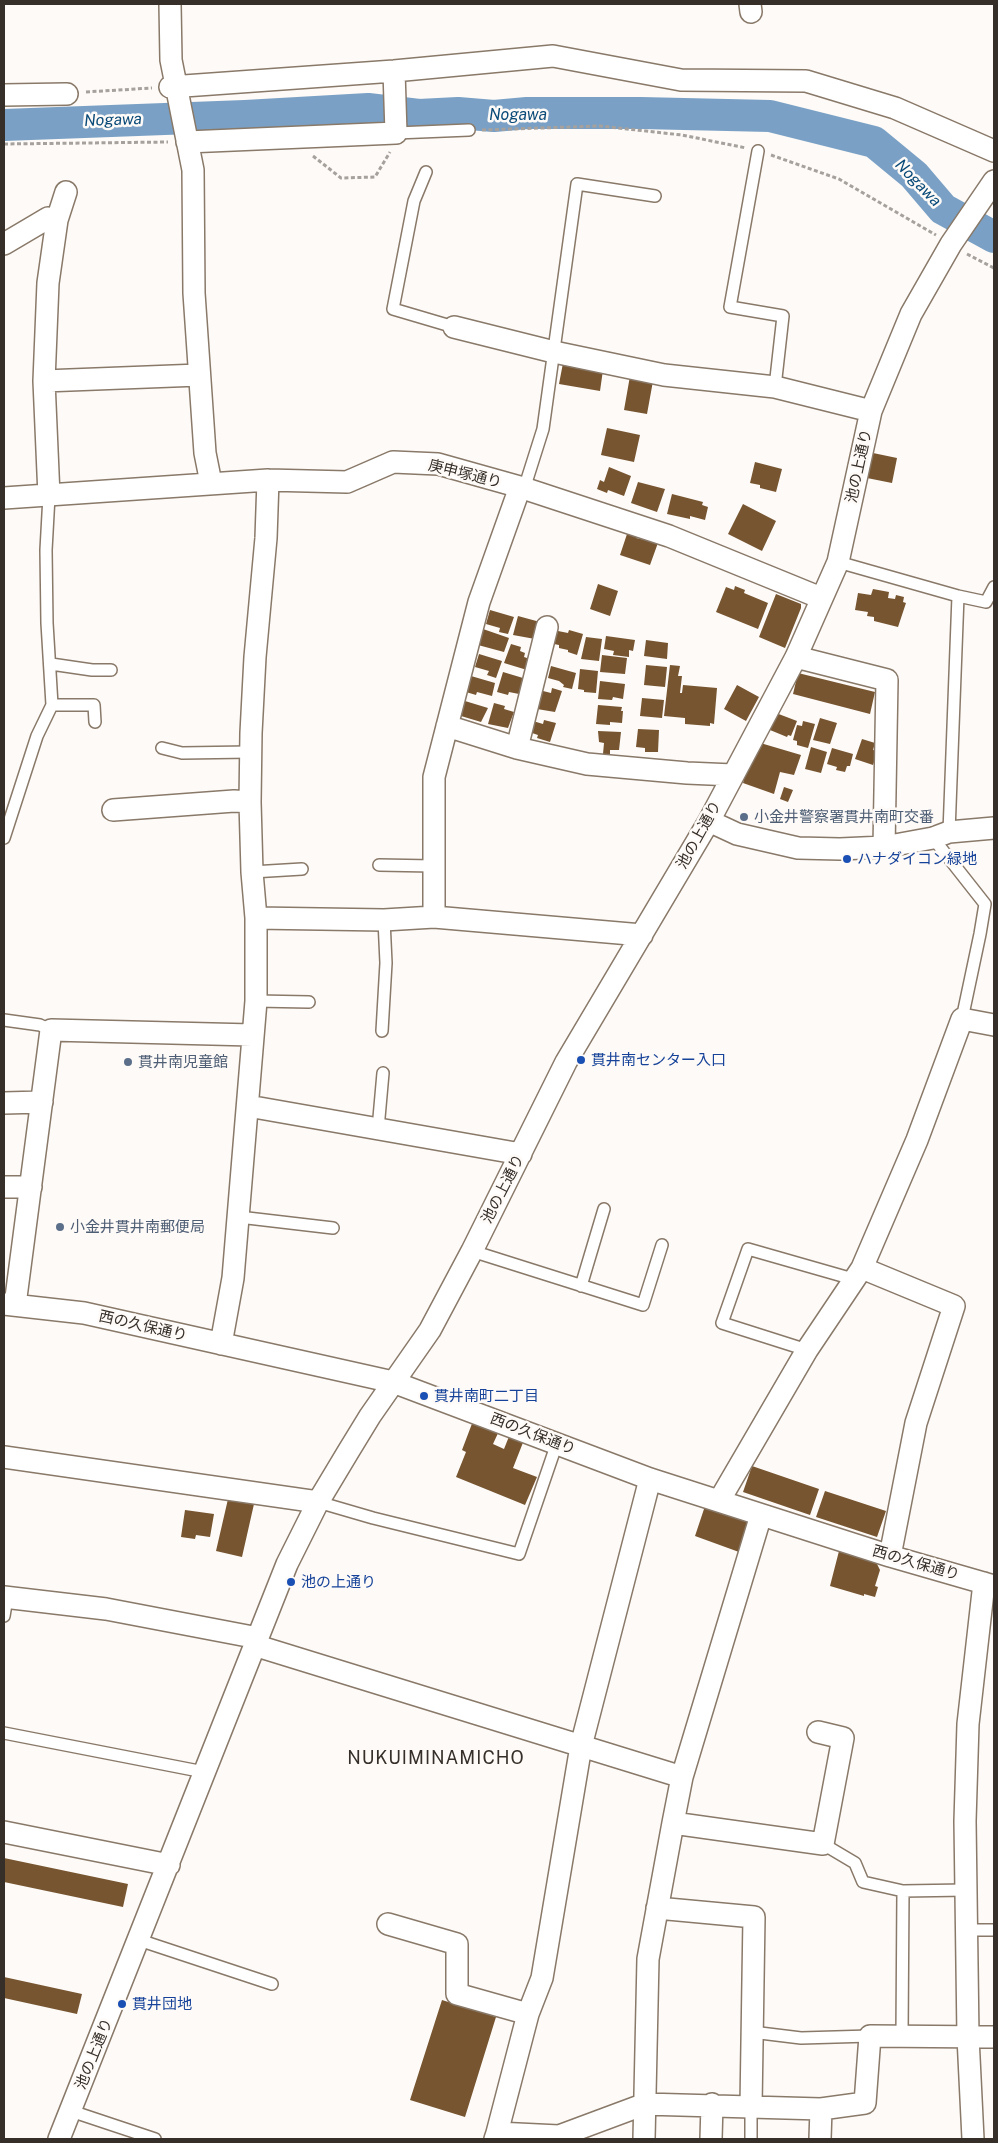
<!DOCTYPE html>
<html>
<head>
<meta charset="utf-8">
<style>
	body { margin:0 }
	#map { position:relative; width:998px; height:2143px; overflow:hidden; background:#fefaf7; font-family:"Public Sans",sans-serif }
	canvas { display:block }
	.frame { position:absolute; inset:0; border:5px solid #362f29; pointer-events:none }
</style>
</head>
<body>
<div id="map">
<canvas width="998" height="2143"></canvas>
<div class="frame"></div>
</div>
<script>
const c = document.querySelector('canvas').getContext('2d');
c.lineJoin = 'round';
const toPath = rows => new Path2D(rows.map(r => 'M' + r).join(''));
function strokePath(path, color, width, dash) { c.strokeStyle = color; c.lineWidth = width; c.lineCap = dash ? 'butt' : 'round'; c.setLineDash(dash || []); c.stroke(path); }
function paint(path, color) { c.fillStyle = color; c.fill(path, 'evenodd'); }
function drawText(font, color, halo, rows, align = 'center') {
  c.font = font + ' "Public Sans","Noto Sans JP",sans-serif'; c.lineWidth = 5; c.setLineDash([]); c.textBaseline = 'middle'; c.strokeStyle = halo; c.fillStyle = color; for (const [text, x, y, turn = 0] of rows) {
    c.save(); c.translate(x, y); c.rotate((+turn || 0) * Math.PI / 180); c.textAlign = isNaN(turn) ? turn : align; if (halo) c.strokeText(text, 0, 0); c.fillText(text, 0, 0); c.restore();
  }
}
strokePath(toPath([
	[4,125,245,116,368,109,419,115,458,113,494,116,527,113,641,113,770,116,874,142,914,175,943,209,994,237]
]), '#7aa1c5', 32);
paint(toPath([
	[563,363,603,370,600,391,559,384],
	[630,376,653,381,647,414,624,410],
	[607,428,640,435,634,462,601,455],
	[873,453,897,458,892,483,867,478],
	[755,462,782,469,776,492,760,488,760,485,750,483],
	[609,467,631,476,624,496,608,490,607,493,597,489,600,480,604,482],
	[638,482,665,489,657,512,631,503],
	[672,494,703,502,702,505,708,507,705,520,690,516,690,519,667,514],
	[743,504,776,521,762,551,728,534],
	[628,531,638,534,636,538,646,540,647,536,659,540,650,565,620,555],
	[598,584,618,591,610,616,590,609],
	[735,586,745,590,744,593,768,603,758,629,716,612,726,587,734,590],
	[873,589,889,592,888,598,895,599,896,595,904,597,903,602,906,603,898,627,874,621,874,617,867,616,868,612,855,610,858,593,871,595],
	[776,594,801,604,801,608,785,648,759,637],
	[490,610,514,617,508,634,499,632,500,628,486,624],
	[518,616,540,622,535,639,513,635],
	[483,629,509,638,504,652,478,645],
	[569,630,583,634,577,655,568,652,568,650,559,648,559,645,554,644,558,631,568,633],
	[606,636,635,640,633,651,629,650,629,657,613,655,614,651,604,649],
	[586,637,602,639,599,661,581,659],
	[646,640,668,643,667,659,644,656],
	[511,644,521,647,520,651,525,653,524,657,530,659,527,670,504,663],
	[479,654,502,661,496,678,487,675,489,671,475,667],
	[602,655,627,658,625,674,600,672],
	[646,665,667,667,665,687,644,685],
	[670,665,680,666,678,676,682,676,680,693,682,693,683,685,717,688,714,724,710,723,710,726,685,724,685,718,664,716],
	[551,666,576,673,572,689,563,687,564,685,559,681,548,678],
	[580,669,598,671,596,693,584,692,584,690,578,689],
	[503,672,523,678,519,694,509,692,508,695,497,692],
	[798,673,875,692,870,714,793,694],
	[471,676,495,683,492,696,477,692,476,695,466,692],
	[600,681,625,684,623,699,613,697,612,700,598,699],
	[737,685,759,697,746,721,724,709],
	[552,688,562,691,555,712,537,709,543,691,551,693],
	[642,698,664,700,662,718,640,716],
	[465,701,488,708,481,722,461,716],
	[494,703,505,706,504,709,514,712,508,728,488,724],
	[598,705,622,707,621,711,623,711,622,723,610,722,610,725,596,724],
	[776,713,797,721,791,736,788,735,787,737,770,730],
	[820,718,837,723,830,744,813,740],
	[544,720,556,723,550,742,537,738,538,735,529,732,533,721,543,724],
	[803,721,815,724,808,748,797,745,797,741,793,740,797,725,802,726],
	[638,729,659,730,658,752,645,752,645,748,636,747],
	[598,731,621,732,619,750,610,750,610,754,603,754,604,743,599,742],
	[862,739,875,743,873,750,878,751,873,765,855,759],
	[757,742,801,755,794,775,780,772,774,794,743,783,749,759],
	[811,747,827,752,821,773,805,769],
	[832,748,853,754,850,766,847,766,845,772,836,770,837,767,827,764],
	[784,787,793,790,788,802,780,799],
	[473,1421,499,1431,493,1444,504,1449,510,1434,524,1440,513,1468,537,1477,525,1505,456,1477,466,1452,462,1450],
	[752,1466,819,1489,810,1515,743,1492],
	[825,1491,886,1511,877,1537,816,1517],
	[228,1499,254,1504,242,1557,216,1551],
	[705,1506,749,1522,739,1552,695,1536],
	[185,1510,214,1514,210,1537,196,1535,195,1539,181,1537],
	[839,1551,876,1562,880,1570,875,1586,878,1587,875,1597,864,1594,864,1596,830,1586],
	[4,1858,128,1884,123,1907,4,1882],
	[4,1977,82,1994,77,2014,4,1998],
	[442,2000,496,2017,465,2117,410,2100]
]), '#765530');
const lane = toPath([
	[396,133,469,130],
	[758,151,730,307,783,316,775,387],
	[426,172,414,201,393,309,454,327],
	[524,489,543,429,577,184,655,196],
	[838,562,958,596,986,602,994,587],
	[51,664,92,670,111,670],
	[52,705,94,705,95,722],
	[162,748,182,753,250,752],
	[949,832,958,596],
	[4,838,37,736,52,705,47,623,46,550,49,496],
	[933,838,985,904,980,934,962,1019],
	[379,865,433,866],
	[252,872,302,869],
	[256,1001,309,1002],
	[4,1020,40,1025,51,1030],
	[382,1031,386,963,384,920],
	[378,1129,383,1073],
	[239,1217,333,1228],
	[472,1251,643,1305,662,1245],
	[581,1286,604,1209],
	[807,1350,722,1323,748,1249,853,1279],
	[318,1502,373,1518,519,1554,557,1443],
	[4,1616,7,1598],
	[4,1733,204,1772],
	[823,1844,855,1863,863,1882,903,1891,966,1890],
	[966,1930,994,1930],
	[139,1940,272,1984],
	[752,2032,801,2038,870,2036],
	[902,2035,903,1891],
	[71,2111,155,2139],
	[751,2139,751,2106]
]);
const street = toPath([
	[170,4,171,60,193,170,194,293,205,453,211,483],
	[750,4,751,12],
	[170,87,394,71,553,56,681,80,806,81,895,108,994,151],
	[4,95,67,94],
	[187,142,396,133,394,71],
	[4,244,48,218,57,220],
	[454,327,554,352,664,375,775,387,871,411],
	[44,381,199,375],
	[49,496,44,381,48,283,57,220,66,192],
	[4,498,268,480,347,482,393,462,438,464,520,487,669,536,821,598],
	[796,657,887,680,884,847],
	[447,726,517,748,587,764,687,773,733,775],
	[517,748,547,627],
	[113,810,234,801,250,802],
	[709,821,737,834,798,848,840,849,884,847,933,838,949,832,994,828],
	[434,917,434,777,479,602,520,487],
	[256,918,384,920,434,917,642,935],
	[4,1103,42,1102],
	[248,1106,521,1154],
	[4,1187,31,1187],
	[862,1268,954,1306,916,1423,890,1556],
	[4,1304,84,1313,393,1382,650,1479,890,1556,994,1586],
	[15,1305,51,1030,252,1035],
	[221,1344,233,1278,256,1001,256,918,252,872,250,802,251,733,255,657,266,538,268,480],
	[4,1457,318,1502],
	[719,1501,807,1350,862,1268,917,1140,962,1019,994,1025],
	[4,1597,106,1609,258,1638],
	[254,1645,682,1777],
	[673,1823,823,1844,843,1738,818,1732],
	[4,1832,169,1865],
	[657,1908,754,1917,751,2106],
	[388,1924,457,1944,457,1994,528,2014],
	[821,2109,865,2103,870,2036,994,2037],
	[497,2133,528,2014,542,1978,581,1746,650,1479],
	[59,2139,287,1564,318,1502,348,1452,370,1416,430,1330,472,1251,566,1062,709,821,796,657,838,562,871,411,911,314,951,244,994,181],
	[495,2139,497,2133,559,2136,645,2104,821,2109,820,2139],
	[644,2139,648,1959,673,1823,682,1777,761,1515],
	[711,2139,712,2104],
	[973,2139,968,2037,965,1821,968,1724,984,1583]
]);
strokePath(lane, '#897969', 14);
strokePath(street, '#897969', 24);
strokePath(toPath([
	[86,92,152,88],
	[482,130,600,126,682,135,746,148],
	[4,144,168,142],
	[771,155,839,179,936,235],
	[313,156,341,178,375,177,390,152],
	[967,254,994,268]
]), '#a6a19c', 3, [4, 2.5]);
strokePath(lane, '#fff', 11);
strokePath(street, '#fff', 21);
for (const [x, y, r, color] of [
	[744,817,5,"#5c6f8a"],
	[847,859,5,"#1a4fb4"],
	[581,1060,5,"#1a4fb4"],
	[128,1062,5,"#5c6f8a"],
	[60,1227,5,"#5c6f8a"],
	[424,1396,5,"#1a4fb4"],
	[291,1582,5,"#1a4fb4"],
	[122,2004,5,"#1a4fb4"]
]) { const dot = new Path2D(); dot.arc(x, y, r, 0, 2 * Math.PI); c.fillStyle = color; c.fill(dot); strokePath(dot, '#fefaf7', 2); }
drawText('15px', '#362f29', '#fefaf7', [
	["池の上通り",859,466,-78],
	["庚申塚通り",465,474,14],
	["池の上通り",699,835,-61],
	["池の上通り",503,1189,-63],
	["西の久保通り",143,1326,13],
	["西の久保通り",533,1434,21],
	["西の久保通り",916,1563,16],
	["池の上通り",94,2054,-68]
]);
drawText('15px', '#4e5e75', '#fefaf7', [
	["小金井警察署貫井南町交番",754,817],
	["貫井南児童館",138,1062],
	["小金井貫井南郵便局",70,1227]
], 'left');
drawText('15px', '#164399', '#fefaf7', [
	["ハナダイコン緑地",857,859],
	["貫井南センター入口",591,1060],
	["貫井南町二丁目",434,1396],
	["池の上通り",301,1582],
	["貫井団地",132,2004]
], 'left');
drawText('italic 16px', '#094a78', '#fefaf7', [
	["Nogawa",518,115],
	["Nogawa",113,120,-2],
	["Nogawa",918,183,46]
]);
c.letterSpacing = '1px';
drawText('18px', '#362f29', '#fefaf7', [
	["NUKUIMINAMICHO",436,1758]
]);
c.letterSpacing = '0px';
</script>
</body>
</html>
